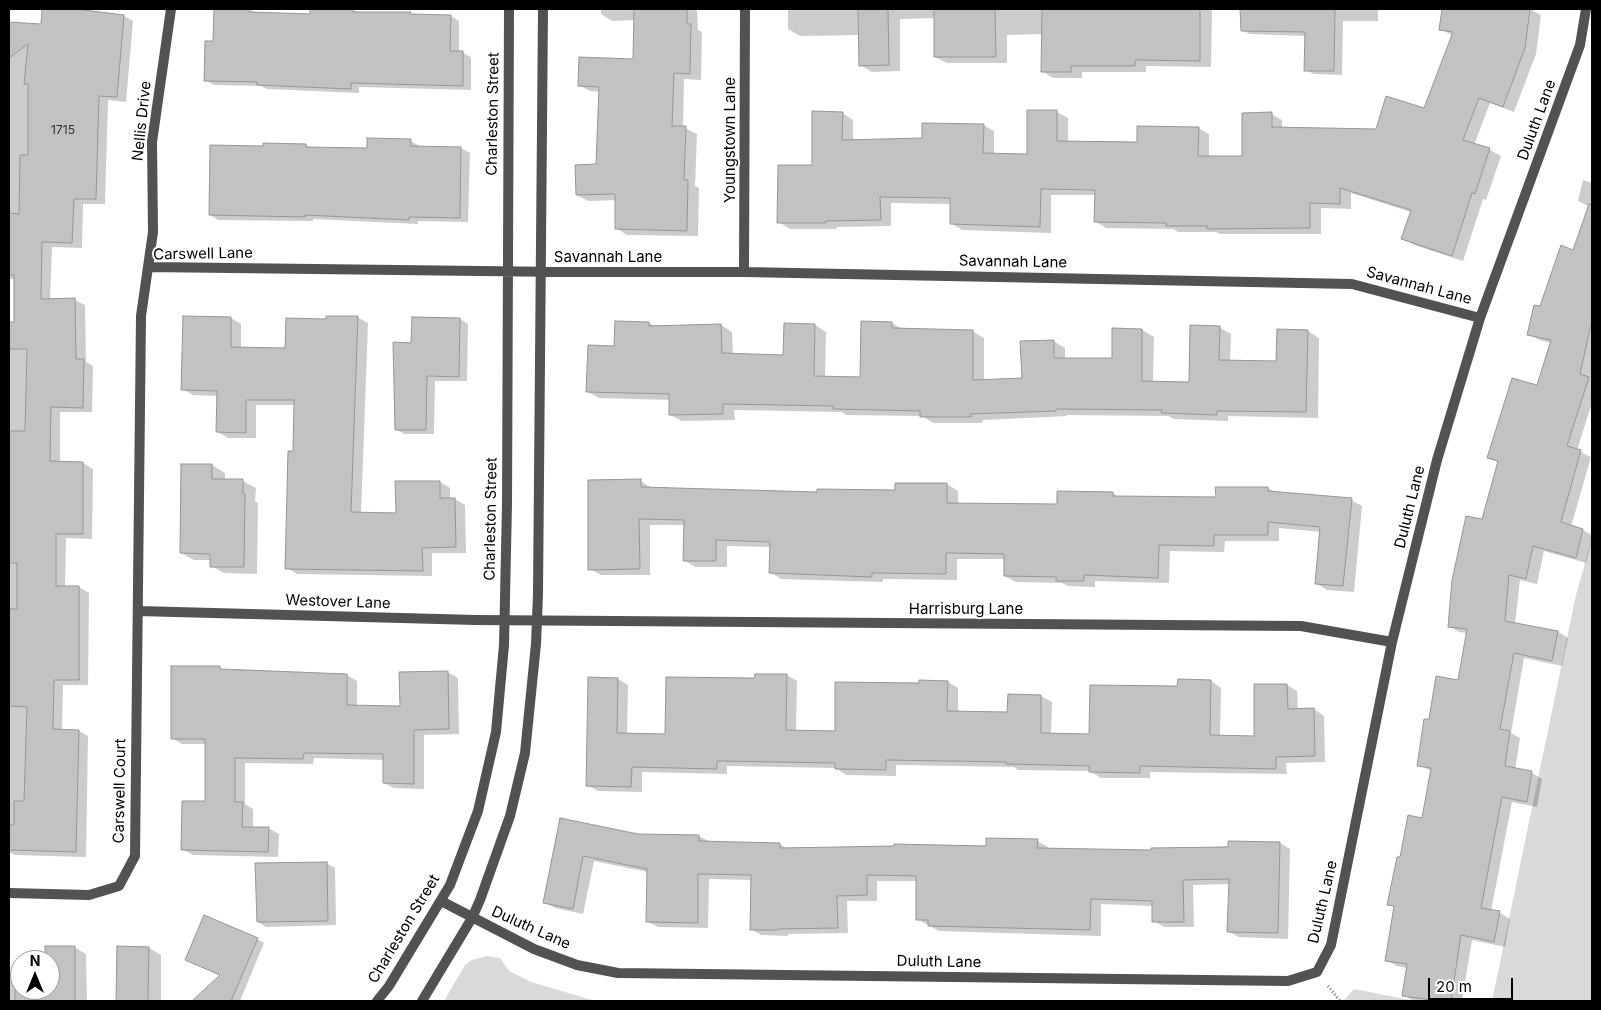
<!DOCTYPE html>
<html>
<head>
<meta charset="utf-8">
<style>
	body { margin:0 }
	#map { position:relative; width:1601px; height:1010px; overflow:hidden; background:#fff; font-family:Inter,sans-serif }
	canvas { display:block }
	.frame { position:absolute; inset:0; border:10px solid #000; pointer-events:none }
	.north { position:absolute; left:10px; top:950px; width:50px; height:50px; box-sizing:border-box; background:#fff; border:1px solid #999; border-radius:50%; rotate:0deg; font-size:14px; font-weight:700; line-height:20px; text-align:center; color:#000 }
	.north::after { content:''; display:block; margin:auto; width:18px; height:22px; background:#000; clip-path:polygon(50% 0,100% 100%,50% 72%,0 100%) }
	.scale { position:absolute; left:1428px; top:978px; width:85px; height:22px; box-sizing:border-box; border:2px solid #000; border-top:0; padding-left:6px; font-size:15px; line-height:18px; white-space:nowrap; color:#000; -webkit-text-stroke:4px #fff; paint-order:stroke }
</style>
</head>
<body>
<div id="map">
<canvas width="1601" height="1010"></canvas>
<div class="frame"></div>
<div class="north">N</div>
<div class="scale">20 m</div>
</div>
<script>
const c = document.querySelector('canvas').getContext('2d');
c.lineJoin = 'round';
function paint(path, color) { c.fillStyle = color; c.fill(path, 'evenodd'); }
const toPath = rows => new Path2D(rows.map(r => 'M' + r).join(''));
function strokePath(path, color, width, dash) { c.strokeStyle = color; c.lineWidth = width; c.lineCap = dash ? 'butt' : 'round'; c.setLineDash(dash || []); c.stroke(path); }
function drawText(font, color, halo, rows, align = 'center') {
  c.font = font + ' Inter,sans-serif'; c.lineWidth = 4; c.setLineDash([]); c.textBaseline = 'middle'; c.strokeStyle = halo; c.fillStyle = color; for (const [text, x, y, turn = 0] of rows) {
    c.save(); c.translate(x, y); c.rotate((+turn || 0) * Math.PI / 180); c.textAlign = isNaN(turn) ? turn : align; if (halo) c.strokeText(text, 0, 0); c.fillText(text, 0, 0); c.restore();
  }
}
paint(toPath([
	[1592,538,1592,1001,1492,1001,1576,595],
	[487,956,500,958,509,971,531,982,592,1000,603,1001,444,1001,465,965,472,960],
	[1354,989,1416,1001,1343,1001]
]), '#d9d9d9');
paint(toPath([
	[43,9,60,9,124,16,133,21,126,102,108,100,105,204,83,204,82,248,52,247,50,300,75,300,85,305,86,362,93,366,92,412,60,412,60,463,83,463,93,469,92,539,66,538,65,587,79,587,89,593,88,685,63,685,62,731,79,731,88,736,86,857,15,855,9,852,9,323,16,323,15,279,9,279,9,23,42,26],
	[215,9,249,9,256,13,311,15,311,9,353,10,359,13,410,13,415,16,451,16,459,21,459,52,463,53,471,57,471,90,359,87,359,93,267,89,261,86,214,85,205,80,214,42],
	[601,9,697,9,698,30,702,32,701,80,684,79,683,127,697,134,695,186,699,188,698,236,627,235,616,228,617,200,588,201,577,195,598,165,600,92,590,91,579,85,634,61,635,20,612,21,601,14],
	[788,9,1212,9,1211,67,1146,66,1146,72,1082,72,1082,78,1053,78,1042,71,1043,34,1007,35,1007,63,947,63,935,57,935,18,900,19,900,71,872,72,860,65,860,35,800,36,788,29],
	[1242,9,1378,9,1378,21,1343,21,1342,75,1314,74,1306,70,1306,36,1250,34,1242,30],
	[1443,9,1530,9,1541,15,1536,54,1514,112,1490,103,1474,145,1490,150,1501,156,1486,200,1483,199,1463,261,1414,245,1403,239,1411,212,1351,193,1351,209,1321,208,1321,234,1220,234,1216,232,1178,232,1173,229,1106,228,1095,221,1096,195,1051,195,1051,233,962,230,951,223,952,204,891,203,891,226,837,227,836,229,790,229,779,222,813,167,842,113,853,120,853,141,923,139,983,125,994,131,994,155,1028,156,1028,112,1057,112,1068,118,1068,142,1138,144,1198,128,1209,134,1209,158,1243,158,1271,114,1282,120,1282,128,1377,130,1424,110,1453,36,1441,29],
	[411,141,419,146,419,148,461,148,470,153,468,222,418,221,418,224,313,219,313,221,218,220,210,215,264,148,306,145,311,148,368,149],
	[1583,180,1592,183,1592,403,1577,450,1591,457,1571,527,1583,530,1592,535,1592,540,1586,563,1544,551,1537,584,1520,580,1515,624,1558,632,1568,638,1562,666,1524,658,1511,733,1520,738,1515,770,1532,773,1542,779,1537,807,1512,802,1491,911,1500,913,1510,919,1505,947,1472,940,1462,1001,1414,1001,1403,995,1407,968,1397,966,1386,960,1395,908,1389,904,1401,859,1423,819,1432,771,1418,765,1430,721,1459,682,1467,633,1459,632,1449,626,1483,521,1499,463,1489,457,1537,387,1551,343,1539,340,1528,334,1540,307,1574,251,1590,207,1578,201],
	[357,317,368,323,361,514,397,514,440,482,450,488,450,499,455,499,465,505,466,553,432,553,432,576,297,574,287,568,295,453,296,405,256,405,256,438,228,438,218,432,218,396,193,395,183,389,231,318,241,324,241,348,287,349,328,320],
	[460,319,468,324,467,381,435,381,434,434,404,434,396,429,413,344],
	[616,322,649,323,656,327,721,325,732,332,733,355,784,357,815,325,826,332,825,378,861,379,892,323,904,330,972,331,984,338,984,380,1023,379,1053,341,1065,348,1065,360,1113,360,1113,330,1142,330,1154,337,1153,382,1190,383,1219,327,1231,334,1230,362,1278,362,1308,331,1319,338,1318,418,1228,416,1228,421,1174,419,1168,416,1067,415,1067,416,983,420,982,423,933,423,922,416,846,415,842,412,734,410,735,420,682,421,670,415,670,400,599,398,588,392,615,347],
	[212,465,225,473,225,480,243,481,256,488,255,501,258,503,257,574,224,573,211,566,211,560,194,560,181,553],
	[640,481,652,488,818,493,896,491,947,484,958,491,958,505,1058,505,1112,493,1119,497,1217,499,1268,488,1276,493,1351,500,1362,506,1354,592,1327,590,1316,583,1321,532,1279,528,1279,541,1225,541,1224,552,1170,551,1169,583,1095,581,1095,587,1068,586,1062,583,1016,582,1005,576,1005,559,957,559,957,580,883,579,883,582,781,579,770,572,771,547,727,546,727,567,695,567,684,560,685,525,650,525,650,575,601,575,590,569],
	[219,668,225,671,347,675,357,681,357,707,401,708,447,672,458,678,459,734,424,735,424,789,394,788,384,783,384,760,314,758,313,764,245,763,245,804,253,809,253,828,268,828,279,834,278,857,193,855,182,849,206,802,206,744,182,744,172,738],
	[787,675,797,681,796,732,836,732,920,684,948,682,958,688,958,712,1009,713,1041,696,1052,702,1051,735,1090,736,1179,687,1211,681,1221,688,1220,737,1256,737,1287,685,1297,691,1298,710,1314,709,1324,716,1325,762,1286,763,1287,774,1150,772,1150,778,1101,778,1090,771,1018,770,1014,767,896,765,896,776,846,775,836,768,727,766,727,774,642,772,642,792,598,791,587,785,618,679,628,685,627,734,666,735,756,679],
	[561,820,638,835,699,836,710,842,780,844,788,849,987,847,1037,841,1048,847,1048,850,1152,851,1280,843,1290,849,1288,939,1239,937,1228,931,1230,884,1193,885,1194,927,1164,927,1154,921,1153,906,1101,904,1101,936,939,931,917,919,918,881,877,881,877,901,847,901,848,933,788,934,788,936,761,935,751,929,752,880,709,879,708,928,658,927,647,921,648,872,594,861,583,914,555,908,544,902],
	[326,863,335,868,336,925,266,927,258,922],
	[257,939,264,943,240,1001,197,1001,196,999,221,976,186,960],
	[74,947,86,954,87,1001,9,1001,9,978,20,978,20,990,50,990,50,960,47,960],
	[118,947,149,948,161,955,161,1001,117,1001]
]), '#0003');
const building = toPath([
	[42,9,76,9,124,15,117,97,99,96,96,199,74,199,72,243,42,242,41,299,75,298,76,359,84,359,83,408,51,407,50,461,83,462,83,534,56,534,56,586,79,586,79,680,54,680,53,729,79,730,76,852,9,850,9,825,14,825,14,801,24,801,27,707,9,706,9,609,17,609,17,563,9,563,9,431,25,431,27,349,9,349,9,322,14,322,14,275,9,275,9,213,19,214,20,155,28,155,28,84,24,84,28,44,9,58,9,22,41,24,42,9],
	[214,9,249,9,249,12,310,14,310,9,353,9,353,12,411,12,410,14,451,15,450,51,463,51,463,86,351,83,351,89,257,85,257,82,204,81,205,41,213,41,214,9],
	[634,9,687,9,687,24,691,24,690,74,674,73,672,126,686,126,684,180,688,180,687,231,615,229,615,194,576,195,575,165,596,164,599,87,578,86,579,57,633,59,634,9],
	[858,9,888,9,889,65,859,66,858,9],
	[934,9,995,9,996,57,934,57,934,9],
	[1042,9,1200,9,1200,61,1135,60,1135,66,1071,66,1071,72,1041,72,1042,9],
	[1240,9,1335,9,1334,71,1304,71,1305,32,1241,31,1240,9],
	[1442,9,1530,9,1525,48,1503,107,1479,98,1463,140,1490,148,1475,194,1472,193,1452,256,1401,239,1411,210,1340,188,1340,204,1310,203,1310,228,1207,229,1207,226,1166,226,1166,223,1094,222,1095,190,1041,189,1040,227,950,224,950,198,880,197,881,220,826,221,826,223,777,223,778,165,812,165,812,111,843,112,842,140,922,138,922,123,984,124,983,153,1027,154,1027,110,1057,110,1057,141,1137,142,1137,126,1199,127,1198,156,1242,156,1242,113,1272,112,1272,127,1376,129,1386,96,1424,108,1453,32,1439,30,1442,9],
	[367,138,411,139,411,146,461,147,460,218,409,217,409,220,305,215,305,217,209,215,210,145,263,146,263,143,306,144,306,147,367,148,367,138],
	[1589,204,1592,205,1592,320,1580,374,1589,377,1567,446,1581,450,1561,522,1583,529,1576,558,1533,546,1526,579,1509,575,1505,621,1558,631,1552,661,1514,653,1500,729,1510,731,1505,766,1532,771,1527,802,1502,797,1481,908,1500,911,1494,942,1461,935,1451,1001,1439,1001,1402,996,1407,964,1385,961,1394,906,1387,905,1397,857,1400,857,1408,815,1422,818,1431,768,1417,766,1424,719,1429,719,1436,676,1458,680,1467,629,1448,627,1452,580,1466,516,1482,519,1498,461,1487,458,1512,378,1537,385,1551,340,1527,335,1534,305,1540,306,1561,245,1573,250,1589,204],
	[183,316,231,317,231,347,285,348,286,318,326,319,326,316,358,316,351,512,396,513,395,481,440,481,440,498,455,498,456,547,422,548,423,571,285,569,288,451,293,451,294,400,246,400,246,433,216,432,217,391,181,390,183,316],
	[412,317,460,318,459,377,427,376,426,430,395,430,393,342,411,343,412,317],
	[615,321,649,322,649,326,721,324,722,353,783,355,784,323,815,324,814,376,860,377,861,321,892,322,892,328,973,330,973,380,1022,378,1020,341,1054,340,1054,358,1112,358,1112,328,1142,329,1142,381,1189,382,1190,325,1220,326,1219,360,1276,361,1277,329,1308,330,1306,412,1217,411,1217,415,1161,413,1162,410,1056,409,1056,411,971,414,971,417,920,417,920,411,833,409,833,406,723,404,723,414,669,415,669,394,586,392,588,345,614,346,615,321],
	[181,464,212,464,212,479,243,479,243,494,245,494,244,567,210,567,210,554,180,553,181,464],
	[641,479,641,487,817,492,817,489,895,490,895,483,947,483,947,503,1057,504,1057,491,1113,492,1113,496,1216,497,1215,487,1268,487,1268,491,1352,498,1343,586,1315,584,1320,527,1268,522,1268,535,1214,535,1214,546,1159,545,1158,578,1084,575,1084,581,1056,581,1056,577,1004,576,1004,554,946,553,946,574,872,573,872,577,769,573,770,542,716,540,716,561,683,561,684,520,639,519,640,569,588,570,588,480,641,479],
	[171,666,220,666,220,669,347,674,347,705,400,706,399,672,448,671,449,729,414,730,414,784,383,783,383,754,304,753,303,759,235,758,235,802,243,802,242,827,269,827,268,852,181,850,182,801,205,801,205,739,171,739,171,666],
	[755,674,787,674,786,730,835,731,835,682,919,683,919,680,948,681,947,711,1007,712,1008,694,1041,695,1041,733,1089,734,1090,685,1177,686,1178,679,1211,680,1210,735,1254,736,1254,684,1287,684,1288,709,1314,708,1315,756,1276,757,1276,769,1140,766,1140,773,1089,772,1089,766,1006,764,1006,762,886,760,886,770,835,769,835,763,717,761,717,769,632,767,631,787,586,786,588,677,618,678,617,733,665,734,666,677,754,678,755,674],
	[560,818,638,834,699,835,699,841,780,843,780,848,894,846,894,844,986,846,986,838,1038,839,1037,848,1151,850,1151,848,1228,847,1228,841,1280,842,1278,933,1227,932,1229,879,1183,880,1184,922,1152,922,1152,901,1091,899,1090,930,928,926,928,920,916,920,916,876,867,875,867,895,837,896,838,928,778,929,778,930,750,930,751,875,698,874,698,923,646,922,647,869,583,856,573,909,543,903,560,818],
	[327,862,328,921,257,922,255,863,327,862],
	[204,915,258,938,231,1001,192,1001,220,975,185,960,204,915],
	[45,946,75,946,75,1001,15,1001,15,976,20,976,20,990,50,990,50,960,45,960,45,946],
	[117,946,149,947,148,1001,116,1001,117,946]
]);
paint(building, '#c2c2c2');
strokePath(building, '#969696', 1);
strokePath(toPath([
	[1328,986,1340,1001]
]), '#747474', 3, [1, 2.5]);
strokePath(toPath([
	[148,267,153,232,152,142,171,9],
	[744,272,745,9],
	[138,611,476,620,1301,626,1392,642],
	[9,893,89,895,119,886,135,856,141,316,148,267,563,272,744,272,1352,284,1480,318],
	[441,901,534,949,577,965,618,973,1288,981,1317,972,1331,945,1392,642,1437,460,1480,318,1580,45,1586,9],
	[377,1001,389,986,450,885,478,811,496,732,504,645,507,504,509,9],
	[422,1001,472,918,480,900,510,816,525,753,536,644,538,594,543,9]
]), '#525252', 10);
drawText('12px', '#303030', null, [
	["1715",63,130]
]);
drawText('15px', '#000', '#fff', [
	["Charleston Street",493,114,-89],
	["Duluth Lane",1537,120,-70],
	["Nellis Drive",142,121,-84],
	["Youngstown Lane",730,140,-90],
	["Carswell Lane",203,254,-1],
	["Savannah Lane",608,257],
	["Savannah Lane",1013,262,1],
	["Savannah Lane",1419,286,15],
	["Duluth Lane",1410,507,-76],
	["Charleston Street",491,519,-89],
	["Westover Lane",338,602,2],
	["Harrisburg Lane",966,609],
	["Carswell Court",120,791,-89],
	["Duluth Lane",1323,902,-77],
	["Duluth Lane",531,928,24],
	["Charleston Street",404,929,-59],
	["Duluth Lane",939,962,1]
]);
</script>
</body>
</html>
